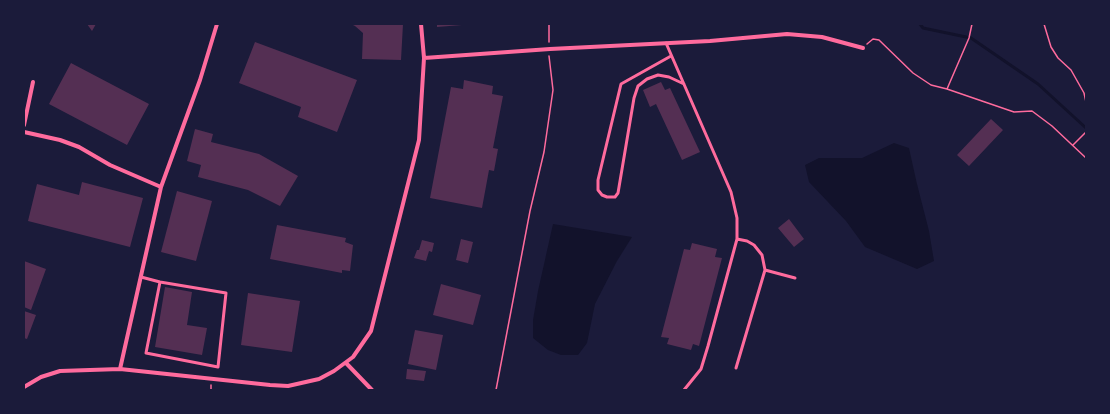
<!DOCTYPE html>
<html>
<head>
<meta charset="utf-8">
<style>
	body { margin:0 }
	#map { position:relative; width:1110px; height:414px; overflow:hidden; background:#1b1b3a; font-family:Helvetica,sans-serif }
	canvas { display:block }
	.frame { position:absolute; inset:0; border:25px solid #1b1b3a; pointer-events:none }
</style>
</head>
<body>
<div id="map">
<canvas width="1110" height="414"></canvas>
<div class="frame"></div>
</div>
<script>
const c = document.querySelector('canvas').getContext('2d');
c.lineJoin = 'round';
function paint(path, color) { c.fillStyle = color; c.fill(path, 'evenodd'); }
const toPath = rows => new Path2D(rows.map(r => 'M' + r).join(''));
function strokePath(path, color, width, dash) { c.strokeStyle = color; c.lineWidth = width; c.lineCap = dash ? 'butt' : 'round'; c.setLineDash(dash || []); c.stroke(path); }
paint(toPath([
	[894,143,909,148,917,184,929,231,934,261,917,269,865,247,846,221,809,182,805,165,819,158,862,158],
	[553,224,632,237,617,261,595,304,587,343,578,355,561,355,548,350,533,338,533,320,538,291]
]), '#12122b');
strokePath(toPath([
	[920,24,923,28,971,38,1038,84,1086,128]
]), '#12122b', 3);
paint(toPath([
	[87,24,96,24,92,31],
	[351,24,403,24,401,60,362,59,363,33,355,26],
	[437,24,462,24,462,25,437,27],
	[255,42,357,80,337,132,298,117,301,107,239,83],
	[71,63,149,104,127,145,49,104],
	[464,80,493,86,492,94,503,96,493,148,498,149,494,171,489,170,482,208,430,198,451,87,463,89],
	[661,82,665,90,670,88,700,152,682,160,656,104,650,107,643,90],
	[991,119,1003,130,969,166,957,155],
	[195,129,213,134,211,142,259,154,298,176,280,206,248,190,198,177,201,165,187,161],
	[82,182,143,198,130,247,28,221,37,184,79,195],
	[177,191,212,201,196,261,161,252],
	[789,219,804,239,794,247,778,228],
	[277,225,346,238,345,242,353,245,350,271,342,270,342,273,270,259],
	[461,239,473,242,468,263,456,260],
	[422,240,434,243,432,252,429,251,426,261,414,258,417,250,419,250],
	[692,243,717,249,715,257,722,258,699,346,693,344,691,350,667,344,669,338,661,337,684,249,690,250],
	[24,261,46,269,31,310,24,307],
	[441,284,481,295,473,325,433,315],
	[165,287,192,292,187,325,207,328,202,355,155,347],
	[248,293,300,301,292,352,241,345],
	[24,311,36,315,27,339,24,338],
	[415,330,443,335,436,370,408,364],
	[407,369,426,371,424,381,406,379]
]), '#542f53');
strokePath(toPath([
	[549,24,549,42],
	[972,24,969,38,947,89,1014,112,1032,111,1052,126,1086,158],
	[1044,24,1051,47,1058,58,1071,70,1084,93,1086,102],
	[867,44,873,39,879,40,913,73,931,85,947,89],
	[1073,145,1086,132],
	[211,390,211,385],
	[496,390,530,211,544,152,553,90,549,56]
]), '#ff6b9d', 1.5);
strokePath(toPath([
	[666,43,731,192,737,218,737,239,708,346,701,369,684,390],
	[671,56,621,84,598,180,598,190,602,195,607,197,615,197,618,193,634,98,638,86,647,79,658,75,669,77,684,84],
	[737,239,747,241,754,245,762,255,765,270,795,278],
	[141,277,160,282,226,293,218,367,146,353,160,282],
	[736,368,765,270]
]), '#ff6b9d', 3);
strokePath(toPath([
	[424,58,550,49,710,41,787,34,822,37,863,48],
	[24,125,33,82],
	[24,132,60,140,79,147,110,165,161,187],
	[346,363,372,390],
	[120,369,161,187,200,80,217,24],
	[24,387,41,377,60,371,120,369,270,385,288,386,319,379,334,371,353,357,371,331,419,140,424,58,421,24]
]), '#ff6b9d', 4);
</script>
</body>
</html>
